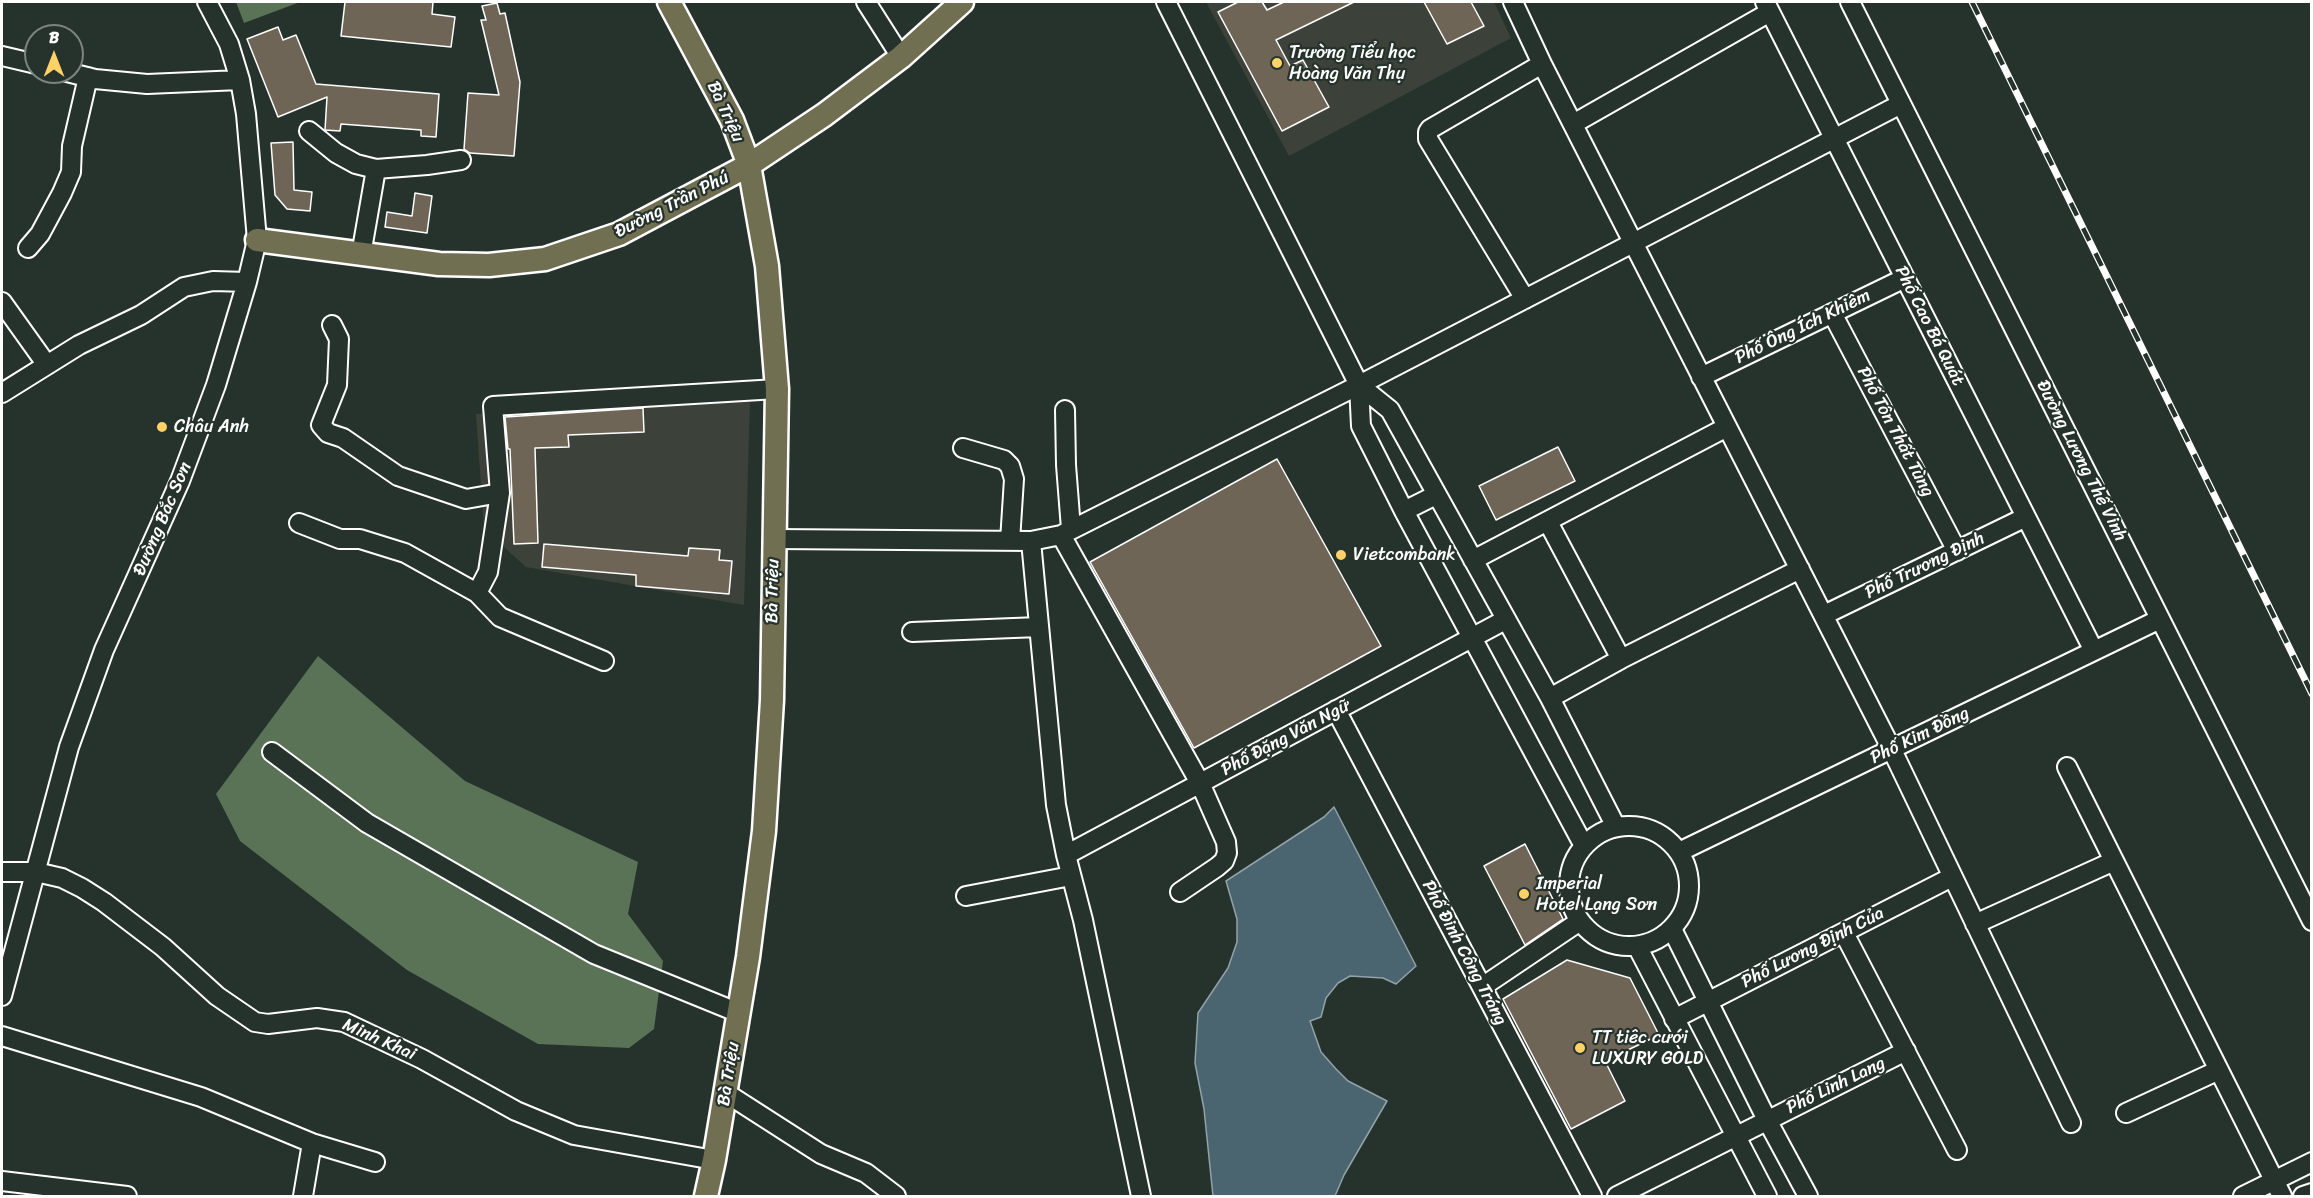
<!DOCTYPE html>
<html>
<head>
<meta charset="utf-8">
<style>
	body { margin:0 }
	#map { position:relative; width:2313px; height:1198px; overflow:hidden; background:#26332d; font-family:Sriracha,sans-serif }
	canvas { display:block }
	.frame { position:absolute; inset:0; border:3px solid #fff; pointer-events:none }
	.north { position:absolute; left:24px; top:24px; width:60px; height:60px; box-sizing:border-box; background:#26332d; border:2px solid #7d8581; border-radius:50%; rotate:0deg; font-size:16px; font-weight:700; line-height:24px; text-align:center; color:#fff }
	.north::after { content:''; display:block; margin:auto; width:21px; height:27px; background:#ffd166; clip-path:polygon(50% 0,100% 100%,50% 72%,0 100%) }
</style>
</head>
<body>
<div id="map">
<canvas width="2313" height="1198"></canvas>
<div class="frame"></div>
<div class="north">B</div>
</div>
<script>
const c = document.querySelector('canvas').getContext('2d');
c.lineJoin = 'round';
function paint(path, color) { c.fillStyle = color; c.fill(path, 'evenodd'); }
const toPath = rows => new Path2D(rows.map(r => 'M' + r).join(''));
function strokePath(path, color, width, dash) { c.strokeStyle = color; c.lineWidth = width; c.lineCap = dash ? 'butt' : 'round'; c.setLineDash(dash || []); c.stroke(path); }
function drawText(font, color, halo, rows, align = 'center') {
  c.font = font + ' Sriracha,sans-serif'; c.lineWidth = 4.5; c.setLineDash([]); c.textBaseline = 'middle'; c.strokeStyle = halo; c.fillStyle = color; for (const [text, x, y, turn = 0] of rows) {
    c.save(); c.translate(x, y); c.rotate((+turn || 0) * Math.PI / 180); c.textAlign = isNaN(turn) ? turn : align; if (halo) c.strokeText(text, 0, 0); c.fillText(text, 0, 0); c.restore();
  }
}
paint(toPath([
	[1206,2,1494,2,1511,38,1289,156],
	[750,401,744,605,526,567,484,529,476,414]
]), '#3c423a');
paint(toPath([
	[236,2,300,2,244,23],
	[318,656,465,781,638,862,628,914,663,961,654,1029,629,1048,538,1044,407,970,240,841,216,794]
]), '#5a7357');
const water = toPath([
	[1334,807,1416,966,1396,984,1383,978,1350,976,1338,983,1326,998,1321,1017,1310,1021,1321,1052,1336,1069,1348,1081,1387,1101,1344,1175,1335,1196,1213,1196,1204,1109,1195,1063,1198,1013,1228,968,1237,942,1237,919,1226,881,1324,817,1334,807]
]);
paint(water, '#4a6570');
strokePath(water, '#92a3a9', 1.5);
const building = toPath([
	[345,2,433,2,432,14,455,17,451,47,341,36,345,2],
	[1238,2,1262,2,1267,10,1284,2,1354,2,1276,40,1290,66,1303,60,1329,107,1282,131,1218,12,1238,2],
	[1424,2,1471,2,1484,26,1447,44,1424,2],
	[497,3,500,14,505,13,520,82,514,156,470,153,464,149,468,93,499,95,481,20,486,20,482,6,497,3],
	[278,27,283,40,296,35,316,84,439,94,436,137,421,136,421,130,341,124,340,131,325,130,327,97,278,117,247,39,278,27],
	[293,142,294,190,312,192,310,211,287,209,275,195,271,143,293,142],
	[415,193,432,196,427,233,385,227,387,212,412,216,415,193],
	[643,408,644,432,568,435,569,447,535,448,538,543,514,544,510,449,508,449,505,417,643,408],
	[1558,447,1575,481,1496,520,1479,486,1558,447],
	[1277,459,1381,646,1194,748,1090,562,1277,459],
	[544,544,688,556,689,548,720,550,719,560,732,561,729,594,636,586,636,575,542,567,544,544],
	[1525,844,1563,919,1525,945,1484,866,1525,844],
	[1567,960,1630,978,1659,1035,1605,1061,1625,1101,1571,1129,1503,999,1567,960]
]);
paint(building, '#6e6557');
strokePath(building, '#fff', 1.5);
const minor = toPath([
	[866,2,901,57],
	[1166,2,1359,385,1390,410,1550,698,1616,827],
	[1513,2,1542,64,1892,750,2071,1123],
	[1765,2,2094,651],
	[1850,2,2312,921],
	[2,56,36,64],
	[67,72,95,79,147,84,240,80],
	[1573,124,1770,12],
	[309,131,336,153,356,164,376,169,361,255],
	[376,169,427,165,461,160],
	[28,248,40,234,62,193,71,172,72,146,88,77],
	[1525,299,1428,139,1428,132,1430,129,1542,64],
	[2,302,47,365],
	[1832,313,1957,551],
	[332,325,339,339,337,385,321,425,328,433,343,438,398,476,466,499,500,493,493,406,777,389],
	[1701,377,1905,278],
	[1359,385,1361,426,1404,511,1584,846],
	[2,393,79,345,141,315,184,287,213,281,247,282],
	[1065,410,1066,465,1071,529],
	[963,448,1004,460,1010,466,1014,479,1010,541],
	[1404,511,1436,495],
	[1548,522,1621,659],
	[299,523,340,539,360,539,405,553,477,593,500,617,604,661],
	[1061,535,1200,783,1226,842,1227,853,1224,861,1217,867,1180,892],
	[774,539,1031,541,1061,535,1359,385,1901,104],
	[1031,541,1056,805,1066,855,1083,920,1141,1196],
	[1473,560,1727,427],
	[477,593,488,572,500,493],
	[1824,615,2026,517],
	[912,632,1039,627],
	[1550,698,1621,659,1800,569],
	[1336,710,1592,1196],
	[272,752,367,823,594,954,739,1013],
	[2067,767,2282,1196],
	'1569 886a60 60 0 1 1 120 0a60 60 0 1 1-120 0Z',
	[1679,852,2160,619],
	[1066,855,1505,620],
	[2,872,36,872,62,878,82,888,104,902,163,947,217,996,255,1022,268,1024,317,1018,344,1022,422,1059,516,1111,574,1135,714,1160],
	[966,896,1071,876],
	[1975,924,2114,861],
	[1672,929,1767,1120,1808,1196],
	[1844,933,1957,1150],
	[1637,946,1767,1196],
	[1482,987,1580,921],
	[2,996,69,747,104,650,180,481,216,385,247,282,257,240,246,114,240,80,229,44,207,2],
	[1674,1019,1952,877],
	[2,1036,201,1097,312,1143,375,1162],
	[726,1093,821,1154,866,1173,896,1196],
	[2126,1113,2219,1070],
	[2,1181,127,1196],
	[303,1196,312,1143],
	[1617,1196,1906,1051],
	[2243,1196,2312,1162],
	[2303,1196,2312,1193]
]);
const major = toPath([
	[669,2,732,120,749,165,767,266,777,389,772,700,764,831,748,957,714,1160,706,1196],
	[257,240,439,264,489,265,545,259,619,234,749,165,824,115,901,57,962,2]
]);
strokePath(minor, '#fff', 22);
strokePath(major, '#fff', 27);
strokePath(minor, '#26332d', 18);
strokePath(major, '#716f52', 22);
const rail = toPath([
	[1972,2,2312,694]
]);
strokePath(rail, '#fff', 7);
strokePath(rail, '#26332d', 4.5, [14]);
for (const [x, y, r, color] of [
	[1277,63,6,"#ffd166"],
	[162,427,6,"#ffd166"],
	[1341,555,6,"#ffd166"],
	[1524,894,6,"#ffd166"],
	[1580,1048,6,"#ffd166"]
]) { const dot = new Path2D(); dot.arc(x, y, r, 0, 2 * Math.PI); c.fillStyle = color; c.fill(dot); strokePath(dot, '#26332d', 2); }
drawText('18px', '#fff', '#26332d', [
	["Trường Tiểu học",1289,53],
	["Hoàng Văn Thụ",1289,74],
	["Châu Anh",174,427],
	["Vietcombank",1353,555],
	["Imperial",1536,884],
	["Hotel Lạng Sơn",1536,905],
	["TT tiêc cưới",1592,1038],
	["LUXURY GOLD",1592,1059]
], 'left');
drawText('18px', '#fff', '#26332d', [
	["Bà Triệu",725,112,65],
	["Đường Trần Phú",672,205,-27],
	["Phố Cao Bá Quát",1929,326,63],
	["Phố Ông Ích Khiêm",1803,327,-26],
	["Phố Tôn Thất Tùng",1895,432,62],
	["Đường Lương Thế Vinh",2081,461,63],
	["Đường Bắc Sơn",163,519,-67],
	["Phố Trương Định",1925,566,-26],
	["Bà Triệu",773,591,-89],
	["Phố Kim Đồng",1920,736,-26],
	["Phố Đặng Văn Ngữ",1286,738,-28],
	["Phố Lương Định Của",1813,948,-27],
	["Phố Đinh Công Tráng",1464,953,62],
	["Minh Khai",379,1040,24],
	["Bà Triệu",729,1074,-81],
	["Phố Linh Lang",1836,1086,-26]
]);
</script>
</body>
</html>
